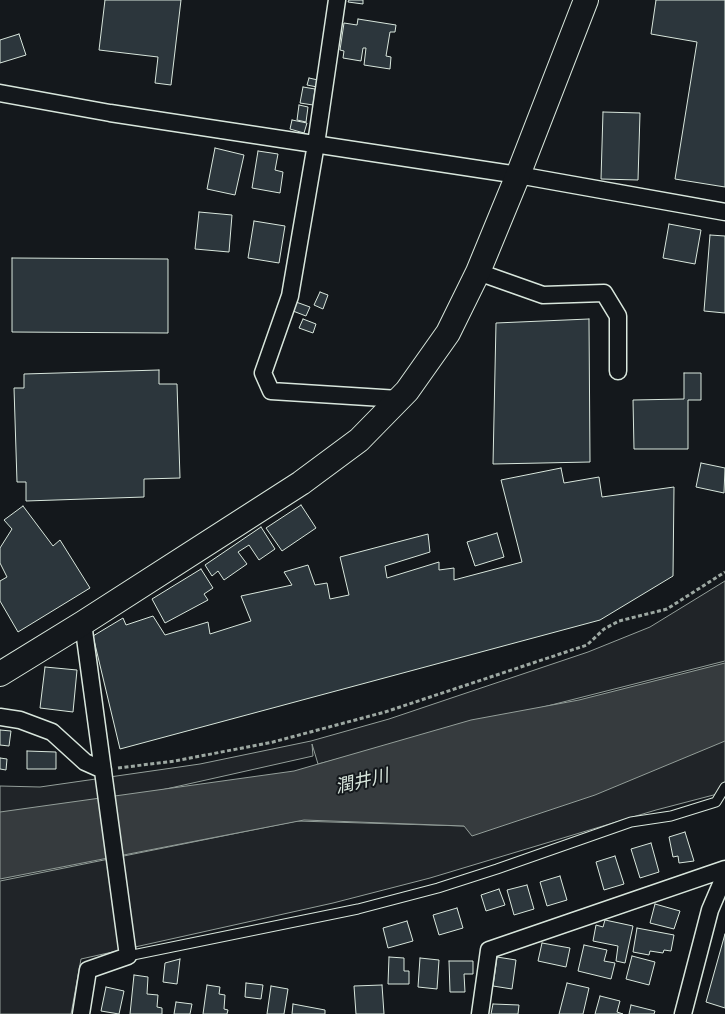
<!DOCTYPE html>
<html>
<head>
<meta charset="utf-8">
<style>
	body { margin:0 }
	canvas { display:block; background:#14181c }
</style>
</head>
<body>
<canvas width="725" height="1014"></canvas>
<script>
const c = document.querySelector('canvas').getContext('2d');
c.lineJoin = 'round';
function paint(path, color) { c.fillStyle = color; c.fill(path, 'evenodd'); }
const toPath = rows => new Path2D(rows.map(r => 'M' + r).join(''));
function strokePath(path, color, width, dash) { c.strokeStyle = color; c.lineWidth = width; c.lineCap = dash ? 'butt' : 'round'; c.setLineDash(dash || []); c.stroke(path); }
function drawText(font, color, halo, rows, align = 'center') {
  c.font = font + ' Arial,"Noto Sans JP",sans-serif'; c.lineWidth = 4; c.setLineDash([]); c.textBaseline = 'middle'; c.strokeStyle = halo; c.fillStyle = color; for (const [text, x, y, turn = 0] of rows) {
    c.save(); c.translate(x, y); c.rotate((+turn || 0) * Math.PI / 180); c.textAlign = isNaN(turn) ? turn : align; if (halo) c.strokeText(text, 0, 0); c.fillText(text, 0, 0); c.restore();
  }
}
const green = toPath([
	[725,581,725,661,318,764,312,744,313,756,59,813,0,818,0,786,40,787,200,764,311,741,389,719,588,652,650,627,725,581],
	[725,740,725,792,656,810,430,878,333,903,81,959,71,1014,0,1014,0,881,297,821,464,826,725,740]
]);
paint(green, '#202428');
strokePath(green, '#939e99', 1);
const water = toPath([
	[725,663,725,741,595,795,472,836,464,826,304,820,0,879,0,812,294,771,471,720,579,700,725,663]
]);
paint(water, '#363b3e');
strokePath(water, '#939e99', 1);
const building = toPath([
	[105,0,181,0,171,85,155,83,158,57,99,50,105,0],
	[349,0,363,0,363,4,348,2,349,0],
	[656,0,725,0,725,187,675,179,697,42,651,34,656,0],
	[358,19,396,25,395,32,390,32,386,56,391,57,390,69,364,65,366,48,363,48,361,61,343,58,344,51,340,50,344,23,357,25,358,19],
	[19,34,26,55,0,63,0,40,19,34],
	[309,78,318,80,317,87,307,85,309,78],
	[303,87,315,89,313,105,300,103,303,87],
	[299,105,308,107,306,122,297,120,299,105],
	[603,112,640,113,638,180,601,179,603,112],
	[292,120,307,123,304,133,290,129,292,120],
	[215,148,244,155,235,195,207,189,215,148],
	[258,151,278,154,275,170,283,172,280,193,252,188,258,151],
	[199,212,232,215,229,252,195,249,199,212],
	[254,221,285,226,279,263,248,258,254,221],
	[669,224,701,230,695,264,663,258,669,224],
	[710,235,725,236,725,313,704,311,710,235],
	[12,258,168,259,168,333,12,332,12,258],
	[320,292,328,295,323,309,314,305,320,292],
	[296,302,310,307,306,316,293,311,296,302],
	[303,319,316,324,313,333,299,328,303,319],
	[589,319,590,462,493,464,496,323,589,319],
	[159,370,159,384,177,384,180,478,144,479,144,497,26,501,26,482,17,482,14,388,24,388,24,374,159,370],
	[684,373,701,373,701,400,688,400,688,449,634,449,633,400,684,399,684,373],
	[701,463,725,468,724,493,696,487,701,463],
	[561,468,564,483,599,477,602,497,674,487,673,576,600,620,120,749,93,636,123,618,126,625,153,616,165,635,208,622,210,634,251,621,241,596,292,585,284,572,308,565,315,585,327,583,330,599,349,595,340,557,428,534,430,552,385,566,387,578,439,562,439,570,454,568,454,580,522,562,501,480,561,468],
	[301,505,316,528,282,551,266,528,301,505],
	[23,506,53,546,60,540,90,588,18,632,0,601,0,581,7,577,0,563,0,548,12,529,4,520,23,506],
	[261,527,275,549,259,560,249,545,238,552,247,564,224,580,218,571,212,576,205,565,261,527],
	[497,533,504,557,475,566,467,542,497,533],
	[201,569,213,588,204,594,208,600,165,623,152,599,201,569],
	[45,667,77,670,73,712,40,708,45,667],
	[0,730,11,731,9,746,0,745,0,730],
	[27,751,56,752,56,769,27,769,27,751],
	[0,758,7,759,6,770,0,769,0,758],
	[685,832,694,861,679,863,678,856,673,857,669,837,685,832],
	[651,843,659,872,640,878,631,849,651,843],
	[615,856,624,884,604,890,596,862,615,856],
	[560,876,567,900,547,906,540,882,560,876],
	[527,885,534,909,514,915,507,890,527,885],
	[499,889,505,905,486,911,481,895,499,889],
	[655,904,680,911,674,929,650,923,655,904],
	[457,908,463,928,439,935,433,915,457,908],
	[605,920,633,926,625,963,616,961,618,946,593,941,596,925,603,927,605,920],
	[407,921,413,941,388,948,383,928,407,921],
	[637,928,674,935,671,951,664,950,663,953,650,951,649,955,633,952,637,928],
	[725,934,725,1008,706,1002,725,934],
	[542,943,570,948,566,967,538,961,542,943],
	[584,945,607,950,604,961,615,963,611,979,578,971,584,945],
	[632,956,655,962,649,985,626,979,632,956],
	[389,957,404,958,404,971,409,971,409,984,388,984,389,957],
	[497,957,516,960,512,989,493,986,497,957],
	[420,958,439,960,437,989,418,987,420,958],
	[180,959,177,984,163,982,165,963,180,959],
	[449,961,473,961,473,974,464,974,465,992,450,992,449,961],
	[134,975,148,977,147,994,158,995,157,1007,162,1008,162,1014,130,1014,134,975],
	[246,983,263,985,261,999,245,997,246,983],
	[567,983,589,988,583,1014,559,1014,567,983],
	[207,985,220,987,219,994,225,995,224,1009,228,1010,227,1014,203,1014,207,985],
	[382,985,384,1014,356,1014,354,986,382,985],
	[271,986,288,989,284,1014,267,1014,271,986],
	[106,987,124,991,119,1014,101,1011,106,987],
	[600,996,620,1001,617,1012,623,1014,595,1014,600,996],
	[176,1002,192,1004,190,1014,174,1014,176,1002],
	[293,1004,325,1010,325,1014,292,1014,293,1004],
	[493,1004,519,1005,518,1014,491,1014,493,1004],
	[631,1005,655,1011,654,1014,629,1014,631,1005]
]);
paint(building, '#2c363c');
strokePath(building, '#d8e6dc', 1);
const lane = toPath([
	[128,956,358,909,438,888,497,869,631,822,671,816,716,802,725,787]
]);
const street = toPath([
	[337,0,316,144,290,296,263,373,271,391,399,399],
	[0,93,110,113,518,175,725,212],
	[478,272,543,295,604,293,618,316,618,371],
	[0,717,20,720,52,732,85,762,103,770],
	[81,1014,88,970,128,956,83,623],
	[480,1014,489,950,725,869],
	[683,1014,710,910,725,875]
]);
const secondary = toPath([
	[0,674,83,623,301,483,359,440,407,391,448,333,478,272,518,175,586,0]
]);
strokePath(lane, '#d8e6dc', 11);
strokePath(street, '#d8e6dc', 19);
strokePath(secondary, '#d8e6dc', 26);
strokePath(toPath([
	[118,768,175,761,273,742,385,712,587,645,604,629,619,621,667,609,725,572]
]), '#9da8a2', 3, [4, 2.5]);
strokePath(lane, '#14181c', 9);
strokePath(street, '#14181c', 16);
strokePath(secondary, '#14181c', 24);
drawText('italic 18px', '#d8e6dc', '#14181c', [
	["潤井川",362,782,-13]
]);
</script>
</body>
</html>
